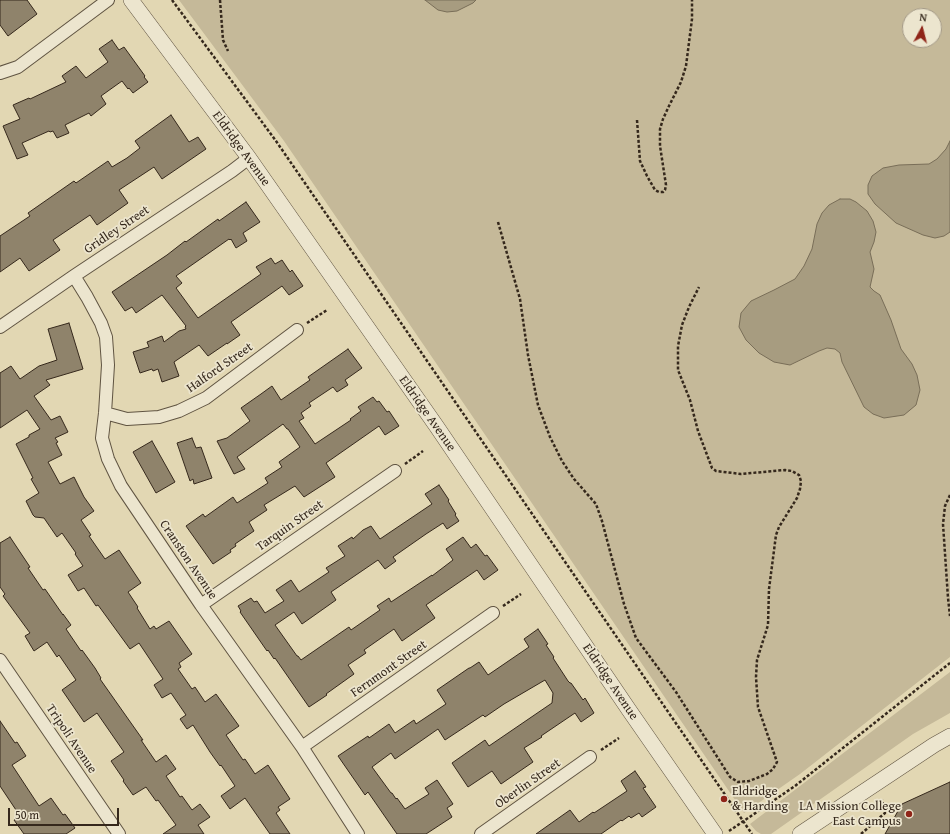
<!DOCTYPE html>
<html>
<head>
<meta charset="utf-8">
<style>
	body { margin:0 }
	#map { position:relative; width:950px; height:834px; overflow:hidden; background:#e2d7b3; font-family:"Gentium Book Plus",serif }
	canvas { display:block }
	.north { position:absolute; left:902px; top:8px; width:40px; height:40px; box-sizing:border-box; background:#ece5ce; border:1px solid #a39987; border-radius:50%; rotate:7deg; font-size:11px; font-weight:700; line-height:16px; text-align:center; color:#35281c }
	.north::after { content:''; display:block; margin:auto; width:14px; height:18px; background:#8f2418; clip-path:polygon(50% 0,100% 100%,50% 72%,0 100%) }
	.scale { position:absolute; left:8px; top:808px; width:111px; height:18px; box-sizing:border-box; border:2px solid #35281c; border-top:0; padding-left:5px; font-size:12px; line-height:14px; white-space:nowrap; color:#35281c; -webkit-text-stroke:3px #ece5ce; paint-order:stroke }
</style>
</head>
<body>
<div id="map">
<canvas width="950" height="834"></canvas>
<div class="north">N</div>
<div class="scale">50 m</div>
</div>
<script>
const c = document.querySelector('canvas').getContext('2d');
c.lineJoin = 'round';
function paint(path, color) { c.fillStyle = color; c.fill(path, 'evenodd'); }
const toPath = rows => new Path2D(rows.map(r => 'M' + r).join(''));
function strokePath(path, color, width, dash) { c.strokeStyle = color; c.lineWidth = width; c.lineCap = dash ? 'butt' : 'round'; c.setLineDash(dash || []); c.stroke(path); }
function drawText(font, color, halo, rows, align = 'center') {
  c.font = font + ' "Gentium Book Plus",serif'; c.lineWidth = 3.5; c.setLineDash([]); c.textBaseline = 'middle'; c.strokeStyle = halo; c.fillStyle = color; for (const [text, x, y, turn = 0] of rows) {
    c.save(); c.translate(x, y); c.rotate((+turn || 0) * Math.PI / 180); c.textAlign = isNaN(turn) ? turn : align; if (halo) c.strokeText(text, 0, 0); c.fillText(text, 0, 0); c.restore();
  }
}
paint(toPath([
	[179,0,950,0,950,657,800,774,744,813,284,141],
	[910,16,934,16,934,40,910,40],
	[950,672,950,713,913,734,771,834,761,834,756,831,750,824]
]), '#c5b999');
const water = toPath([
	[425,0,476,0,473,3,457,11,447,12,438,10,425,0],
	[950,141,950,232,944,236,935,238,923,235,896,223,875,204,868,194,868,185,872,176,883,168,899,165,929,164,937,159,946,149,950,141],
	[840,199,850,199,856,202,867,211,873,221,876,232,874,242,870,252,874,269,870,287,874,291,880,295,891,320,901,349,912,364,917,375,920,390,916,405,904,415,884,418,873,414,864,407,842,362,840,353,835,349,827,348,819,351,790,365,774,362,759,353,746,340,739,327,741,313,751,301,774,290,795,279,804,266,812,249,817,224,822,213,829,205,840,199]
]);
paint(water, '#a79c80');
strokePath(water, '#796e58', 1);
const building = toPath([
	[0,0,27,0,37,14,8,36,0,25,0,0],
	[112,40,119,50,124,47,145,76,144,77,148,82,133,93,129,88,128,89,122,81,101,96,106,104,91,116,89,113,65,125,69,133,57,138,53,131,50,132,49,131,22,143,28,155,17,159,3,126,20,119,13,105,29,98,30,99,66,82,62,76,76,66,86,78,108,62,99,49,112,40],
	[171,115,189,142,198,137,206,149,162,179,154,167,119,190,128,203,97,225,90,215,53,240,60,250,29,271,20,258,0,272,0,236,30,216,28,213,74,181,76,183,108,161,112,167,127,158,140,148,135,141,171,115],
	[246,202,260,222,243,233,247,241,236,248,231,239,230,240,229,239,176,276,182,283,176,288,198,318,261,274,256,267,271,258,275,264,282,260,290,272,292,270,303,286,289,295,282,286,231,322,240,335,227,344,227,343,208,356,199,345,174,362,179,376,162,382,158,369,153,371,152,369,140,373,133,352,149,347,147,342,162,336,164,342,179,331,186,329,185,327,186,326,162,295,136,313,132,307,125,311,112,292,167,255,185,241,186,242,218,219,219,221,246,202],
	[69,323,83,369,46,380,50,385,34,396,51,420,60,416,68,432,55,438,58,442,56,443,62,455,48,462,60,484,74,477,84,497,94,511,81,520,91,535,89,536,105,559,119,550,141,583,128,592,138,607,137,608,150,629,154,626,156,629,169,621,192,654,179,663,181,667,178,669,192,689,195,687,205,702,216,694,239,726,226,735,243,760,245,759,255,774,268,765,290,799,278,807,280,810,276,813,290,834,270,834,245,798,230,809,221,796,235,786,221,765,220,766,210,752,193,725,187,729,180,719,186,715,171,693,162,698,154,685,163,679,139,643,130,649,98,605,96,606,84,588,78,591,68,575,83,566,75,554,76,553,62,533,57,537,44,518,35,517,33,515,26,501,39,493,31,479,33,478,16,444,29,437,29,435,40,429,27,410,0,428,0,373,11,366,20,379,39,366,57,360,48,329,69,323],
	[348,349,362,368,345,380,348,385,337,392,333,387,309,403,311,406,301,413,304,418,299,421,315,444,351,420,350,419,361,411,358,407,373,397,377,402,379,401,387,412,389,411,399,426,385,435,379,426,326,463,335,477,304,497,295,486,264,505,267,510,249,522,254,531,235,544,236,546,230,550,231,552,213,564,186,526,203,514,205,517,233,497,237,503,268,483,265,478,282,467,279,462,300,447,288,429,287,429,283,424,237,457,245,469,234,474,217,441,227,438,250,421,241,408,261,394,272,386,281,400,310,380,308,377,348,349],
	[192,438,196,448,201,447,212,478,194,484,193,479,190,481,177,443,192,438],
	[152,441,175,482,156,493,133,452,152,441],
	[439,485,449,500,448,501,456,514,455,515,459,521,447,529,443,523,426,534,393,557,396,561,385,569,378,560,331,592,336,600,302,624,294,612,275,625,297,656,298,656,301,660,349,627,351,630,380,610,377,606,389,598,391,602,432,575,432,576,453,560,446,549,463,537,471,548,476,544,485,556,487,555,498,570,484,580,477,570,426,605,435,618,402,641,394,629,364,650,366,653,348,665,354,674,326,694,327,695,309,707,275,658,274,659,268,650,267,651,240,612,241,611,238,606,251,598,254,602,257,601,265,613,284,601,276,590,291,580,299,592,329,572,326,568,345,556,338,546,352,537,353,539,363,530,371,526,380,539,432,504,425,494,439,485],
	[10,537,30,567,28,568,43,590,45,589,63,615,63,614,71,625,66,629,81,651,82,650,95,668,101,678,100,679,143,740,141,740,156,762,166,755,176,769,166,776,180,797,182,796,192,810,200,804,210,817,198,825,204,834,163,834,176,825,158,800,156,801,146,787,133,795,123,781,124,780,111,761,124,752,97,713,84,722,62,690,76,680,59,655,57,657,47,642,34,651,25,636,30,633,3,596,5,594,0,587,0,543,10,537],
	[538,629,548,644,546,645,554,657,553,658,568,681,570,683,571,683,583,700,585,698,594,713,581,722,575,713,541,736,542,737,524,748,533,762,501,784,492,771,468,787,452,763,485,740,489,746,552,703,553,693,545,680,504,704,485,717,483,715,445,740,438,729,395,759,391,753,372,767,391,793,392,793,396,799,397,798,405,809,429,794,425,788,437,780,453,804,447,808,452,817,426,834,397,834,368,792,365,795,338,756,368,736,369,738,389,724,395,733,414,720,416,724,446,704,437,690,469,668,470,668,479,662,488,675,529,647,524,639,538,629],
	[0,721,15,743,17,742,26,756,12,765,39,806,51,798,63,815,65,814,75,828,66,834,24,834,14,820,20,816,0,786,0,721],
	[635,771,646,787,643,788,656,807,642,817,639,813,631,818,629,816,622,821,621,820,601,834,536,834,570,810,579,822,593,812,594,813,627,791,621,781,635,771],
	[950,782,950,834,885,834,902,804,950,782]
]);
paint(building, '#8f836b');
strokePath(building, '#35281c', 1);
const minor = toPath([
	[0,73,18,67,108,0],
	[74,276,87,297,101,323,106,337,108,365,105,413,102,438,108,459,121,486,201,605,302,747,358,834],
	[0,327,74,276,232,171,249,158],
	[105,413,127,419,159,417,179,411,206,398,297,330],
	[201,605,395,471],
	[0,660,119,834],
	[302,747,493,613],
	[481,834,590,757]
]);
const tertiary = toPath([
	[131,0,249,158,437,427,629,710,715,834],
	[800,834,934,745,950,736]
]);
strokePath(minor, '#605442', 14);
strokePath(tertiary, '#605442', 16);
strokePath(toPath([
	[172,0,276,141,752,834],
	[220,0,223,40,228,51],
	[637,120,640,161,647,176,655,190,659,192,663,192,665,190,666,185,660,146,660,129,663,119,669,106,681,82,686,66,692,19,692,0],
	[498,222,520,299,528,355,538,405,550,437,562,461,574,479,596,504,602,521,624,604,636,638,676,692,730,777,738,782,749,781,767,774,773,769,777,762,758,707,756,677,757,660,768,625,769,589,776,535,779,527,797,498,800,489,801,481,799,475,792,471,785,470,741,474,716,471,712,468,698,431,690,400,678,370,678,346,682,325,689,307,699,287],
	[307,323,327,310],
	[405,464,423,451],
	[950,495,945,506,943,524,948,598,950,616],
	[503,606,521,594],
	[601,750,619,738],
	[729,831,795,786,950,663],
	[861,834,885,813,882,800]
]), '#35281c', 2.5, [3, 2]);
strokePath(minor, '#ece5ce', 12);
strokePath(tertiary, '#ece5ce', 15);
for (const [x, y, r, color] of [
	[724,799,4,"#8f2418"],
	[909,814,4,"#8f2418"]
]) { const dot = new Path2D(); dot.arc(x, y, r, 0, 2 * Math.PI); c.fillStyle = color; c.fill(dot); strokePath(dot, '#ece5ce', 1.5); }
drawText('13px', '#35281c', '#ece5ce', [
	["Eldridge Avenue",241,149,54],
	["Gridley Street",117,230,-34],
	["Halford Street",220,368,-35],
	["Eldridge Avenue",427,414,55],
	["Tarquin Street",290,526,-35],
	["Cranston Avenue",188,560,56],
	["Fernmont Street",389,669,-35],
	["Eldridge Avenue",610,682,56],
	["Tripoli Avenue",71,739,56],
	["Oberlin Street",528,784,-35]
]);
drawText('13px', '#35281c', '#ece5ce', [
	["Eldridge",732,792],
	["& Harding",732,807],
	["LA Mission College",901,807,"right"],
	["East Campus",901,822,"right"]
], 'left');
</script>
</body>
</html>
